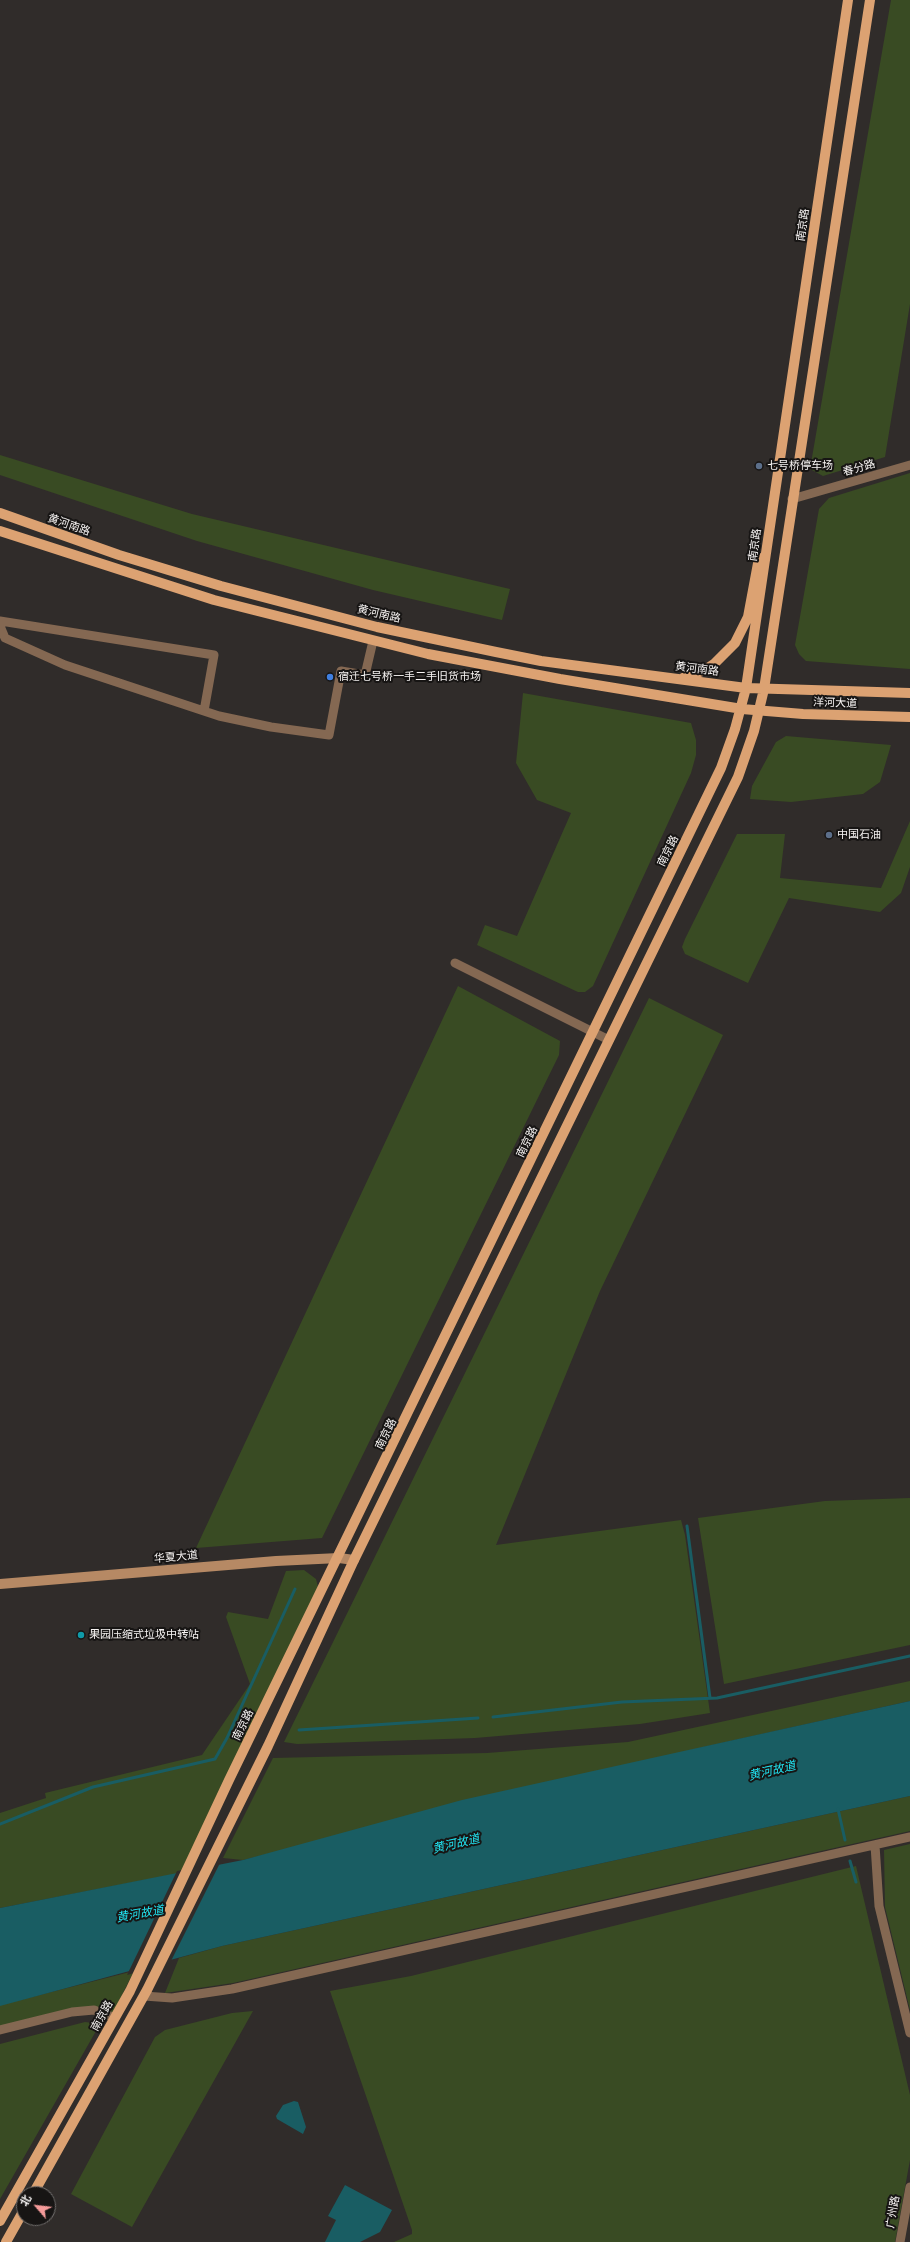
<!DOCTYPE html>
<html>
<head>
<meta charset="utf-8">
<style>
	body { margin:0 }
	#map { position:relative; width:910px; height:2242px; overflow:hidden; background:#302c2a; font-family:Raleway,"Noto Sans SC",sans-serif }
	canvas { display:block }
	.north { position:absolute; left:16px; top:2186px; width:40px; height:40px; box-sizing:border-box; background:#171514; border:1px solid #716e6d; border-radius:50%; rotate:298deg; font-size:11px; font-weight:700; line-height:16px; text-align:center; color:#f7f4f3 }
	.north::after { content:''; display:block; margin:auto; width:14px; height:18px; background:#f59b9a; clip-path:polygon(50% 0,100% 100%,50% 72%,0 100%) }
</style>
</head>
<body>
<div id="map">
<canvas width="910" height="2242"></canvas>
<div class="north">北</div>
</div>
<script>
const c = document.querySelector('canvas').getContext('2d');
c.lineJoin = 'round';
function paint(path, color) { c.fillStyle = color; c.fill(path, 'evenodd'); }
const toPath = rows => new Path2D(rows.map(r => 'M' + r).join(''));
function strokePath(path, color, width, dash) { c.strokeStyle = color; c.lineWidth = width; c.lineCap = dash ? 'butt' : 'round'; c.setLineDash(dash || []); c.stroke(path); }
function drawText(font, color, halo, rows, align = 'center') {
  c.font = font + ' Raleway,"Noto Sans SC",sans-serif'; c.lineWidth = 4; c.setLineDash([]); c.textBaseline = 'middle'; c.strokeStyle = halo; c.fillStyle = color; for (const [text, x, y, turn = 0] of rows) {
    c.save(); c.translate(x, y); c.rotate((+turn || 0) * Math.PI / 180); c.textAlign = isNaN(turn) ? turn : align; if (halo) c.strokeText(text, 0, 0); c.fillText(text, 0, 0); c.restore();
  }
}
paint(toPath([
	[891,0,910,0,910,304,885,457,823,476,810,469],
	[0,455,192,514,510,589,502,620,373,590,197,541,0,475],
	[910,473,910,669,806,661,799,654,795,645,819,509,829,498],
	[523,693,691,723,696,740,696,755,691,773,593,986,585,992,578,992,477,945,485,925,517,936,571,813,537,800,516,763],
	[786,736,891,745,880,782,863,794,791,802,750,799,752,786,776,742],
	[910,821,910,867,901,893,880,912,789,898,748,983,685,954,682,947,685,939,737,834,785,834,780,878,881,888],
	[458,986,560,1041,559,1055,322,1538,196,1548],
	[649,998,723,1035,600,1291,496,1545,681,1520,685,1535,710,1713,640,1724,475,1738,297,1744,284,1742],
	[910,1498,910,1645,724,1684,698,1518,825,1501],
	[304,1570,316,1579,318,1587,181,1873,0,1908,0,1813,46,1798,45,1793,202,1755,250,1684,226,1617,228,1612,268,1619,286,1571],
	[910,1681,910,1701,704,1747,243,1860,223,1858,273,1758,487,1753,628,1742],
	[910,1796,910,1831,233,1983,165,1993,179,1958,222,1946],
	[910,1844,910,2010,885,1907,884,1850],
	[856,1866,910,2095,910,2160,895,2242,394,2242,412,2234,412,2230,330,1991,411,1976],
	[134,1971,113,2013,99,2007,77,2008,0,2027,0,2005],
	[253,2011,132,2227,71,2194,155,2037,165,2030,232,2013],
	[85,2022,100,2024,0,2199,0,2044]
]), '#394b23');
paint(toPath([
	[910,1701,910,1796,222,1946,0,2006,0,1908,243,1860,462,1800],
	[294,2101,298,2102,306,2127,303,2134,277,2119,276,2116,283,2105],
	[345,2185,392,2210,380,2232,360,2242,325,2242,336,2220,328,2216]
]), '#195d63');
paint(toPath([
	[220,1863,170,1963,127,1975,177,1871]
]), '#302c2a');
strokePath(toPath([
	[687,1526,710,1698],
	[493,1717,622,1702,717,1698,910,1656],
	[299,1730,478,1718],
	[838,1809,845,1840],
	[0,1824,93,1787,215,1759,227,1738,295,1589],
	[850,1861,856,1882]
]), '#195d63', 3);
strokePath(toPath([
	[792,499,910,465],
	[0,621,214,655,204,711],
	[0,626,5,638,65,665,219,716,271,727,329,735,341,671,365,675,373,641],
	[455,963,609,1040],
	[875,1845,879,1906,910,2033],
	[144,1996,172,1998,232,1989,910,1837],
	[0,2030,72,2012,94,2010,115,2018],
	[900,2242,910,2187]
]), '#846852', 9);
strokePath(toPath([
	[0,1584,276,1561,339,1558,354,1560]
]), '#b68964', 10);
strokePath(toPath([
	[0,513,119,555,221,586,377,627,496,652,541,661,746,688,910,693],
	[0,531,214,600,428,654,560,679,742,709,803,714,910,717],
	[683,678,705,670,714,664,735,643,748,617,759,558],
	[33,2194,147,1990,268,1746,354,1560,738,777,754,731,764,689,870,0],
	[0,2221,130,1991,229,1780,721,768,735,729,746,688,848,0],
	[6,2242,24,2210]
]), '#dca272', 10);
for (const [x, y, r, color] of [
	[759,466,4,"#5c6f8a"],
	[330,677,4,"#3f7fe0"],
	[829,835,4,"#5c6f8a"],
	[81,1635,4,"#0f9aa8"]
]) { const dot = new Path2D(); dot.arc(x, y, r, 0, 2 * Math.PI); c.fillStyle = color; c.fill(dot); strokePath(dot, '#171514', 1.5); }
drawText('11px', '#f7f4f3', '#171514', [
	["南京路",803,225,-82],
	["春分路",859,468,-16],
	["黄河南路",69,525,19],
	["南京路",755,545,-82],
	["黄河南路",379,614,13],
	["黄河南路",697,669,7],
	["洋河大道",835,703,2],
	["南京路",668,851,-64],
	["南京路",527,1142,-64],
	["南京路",386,1434,-64],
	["华夏大道",176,1557,-5],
	["南京路",243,1725,-64],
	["南京路",102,2016,-61],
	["广州路",893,2212,-80]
]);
drawText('11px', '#f7f4f3', '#171514', [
	["七号桥停车场",767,466],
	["宿迁七号桥一手二手旧货市场",338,677],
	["中国石油",837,835],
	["果园压缩式垃圾中转站",89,1635]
], 'left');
drawText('italic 12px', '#21e6f4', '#171514', [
	["黄河故道",772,1771,-13],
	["黄河故道",456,1844,-13],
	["黄河故道",140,1914,-10]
]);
</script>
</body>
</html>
